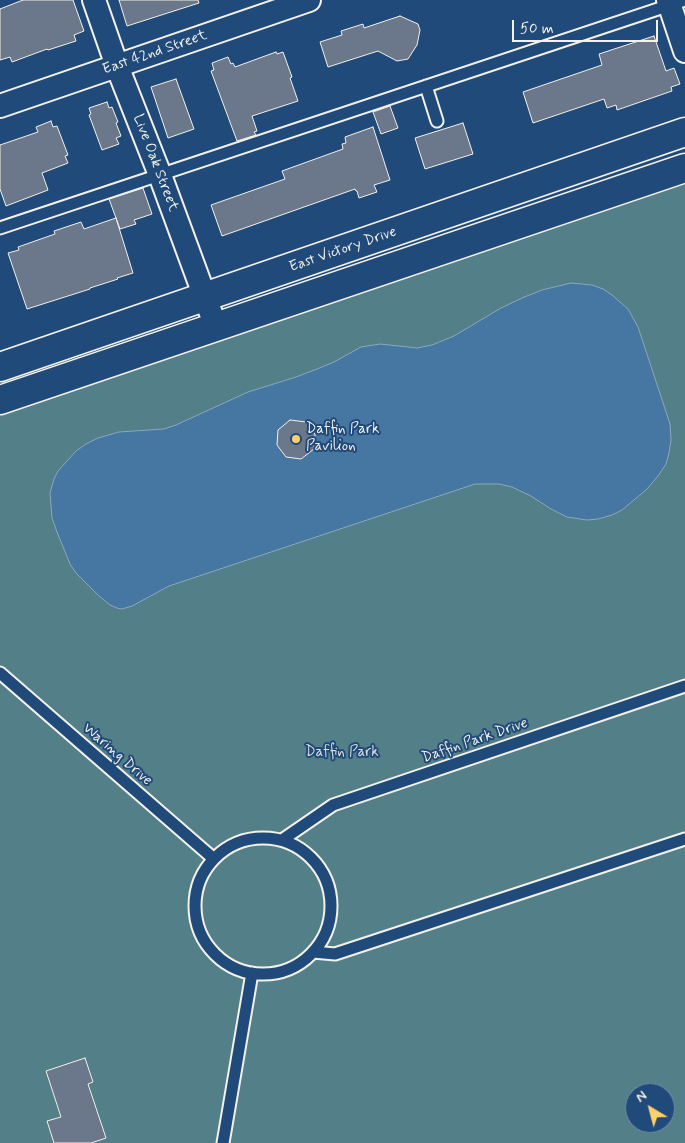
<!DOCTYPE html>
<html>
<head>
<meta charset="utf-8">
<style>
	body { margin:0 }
	#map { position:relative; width:685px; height:1143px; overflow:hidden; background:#1f4a7a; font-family:Mynerve,sans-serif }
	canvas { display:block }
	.north { position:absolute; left:625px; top:1083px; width:50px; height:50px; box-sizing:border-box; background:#1f4a7a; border:1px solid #748da6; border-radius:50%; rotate:323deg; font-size:14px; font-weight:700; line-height:20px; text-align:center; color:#f4f1e8 }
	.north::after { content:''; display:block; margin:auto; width:18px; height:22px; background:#ffd166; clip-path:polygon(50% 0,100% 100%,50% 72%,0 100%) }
	.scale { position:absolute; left:512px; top:20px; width:146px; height:22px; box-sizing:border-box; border:2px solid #f4f1e8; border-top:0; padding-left:6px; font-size:15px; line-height:18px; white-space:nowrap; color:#f4f1e8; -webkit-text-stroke:4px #1f4a7a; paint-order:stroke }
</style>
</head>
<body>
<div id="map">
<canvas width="685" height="1143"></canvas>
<div class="north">N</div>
<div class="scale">50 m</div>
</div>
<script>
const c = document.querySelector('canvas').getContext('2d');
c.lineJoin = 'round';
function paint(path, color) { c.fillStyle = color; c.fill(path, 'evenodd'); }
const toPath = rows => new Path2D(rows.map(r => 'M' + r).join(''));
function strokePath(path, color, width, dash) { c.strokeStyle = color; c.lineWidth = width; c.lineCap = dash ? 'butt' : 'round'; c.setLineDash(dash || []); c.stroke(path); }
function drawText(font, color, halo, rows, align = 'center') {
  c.font = font + ' Mynerve,sans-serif'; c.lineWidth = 4; c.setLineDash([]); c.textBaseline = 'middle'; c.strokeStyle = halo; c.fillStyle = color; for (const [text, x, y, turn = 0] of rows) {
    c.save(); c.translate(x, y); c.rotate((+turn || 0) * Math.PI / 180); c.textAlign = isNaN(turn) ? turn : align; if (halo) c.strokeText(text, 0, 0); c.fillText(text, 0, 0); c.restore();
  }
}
paint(toPath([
	[685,181,685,1143,0,1143,0,412],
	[635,1093,665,1093,665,1123,635,1123]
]), '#537f88');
const water = toPath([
	[571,283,592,285,603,289,612,295,628,309,638,327,670,424,671,440,669,453,666,464,658,476,647,489,622,510,612,515,598,519,587,520,567,517,551,509,531,496,512,487,499,484,475,484,169,586,132,606,122,609,117,608,110,605,98,595,76,573,70,564,57,532,52,518,50,493,54,479,58,471,76,451,86,444,98,438,119,432,164,429,176,425,248,392,296,377,317,369,334,362,361,347,380,344,417,348,432,345,454,336,501,308,522,298,542,290,571,283]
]);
paint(water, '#4676a2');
strokePath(water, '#8ca7be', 1);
const building = toPath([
	[23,0,73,0,84,31,74,35,76,41,48,50,47,49,12,62,10,57,0,60,0,9,23,0],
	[119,0,198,0,199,3,127,26,119,0],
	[400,16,418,24,420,30,417,45,408,59,397,61,378,51,328,67,320,42,342,35,341,31,363,24,364,28,400,16],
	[654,36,666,71,674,68,680,84,671,87,672,91,617,110,616,105,607,108,604,99,533,123,523,92,602,65,599,54,654,36],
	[276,52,277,54,283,52,292,77,290,78,298,101,252,116,257,131,254,132,256,135,237,141,211,71,214,70,212,63,228,57,231,64,233,63,235,67,276,52],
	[176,79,194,129,168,138,151,87,176,79],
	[107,102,109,108,112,107,118,122,116,123,121,136,116,138,119,144,102,150,89,115,91,114,89,108,107,102],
	[390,106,398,128,381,134,373,112,390,106],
	[51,121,53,127,57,126,68,155,65,156,68,163,42,173,48,190,6,206,0,189,0,145,38,132,36,127,51,121],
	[463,123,473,154,425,169,415,138,463,123],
	[373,127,390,180,374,185,377,192,359,198,357,191,356,191,355,189,222,236,211,205,285,179,282,171,343,149,342,144,346,143,345,137,373,127],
	[143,188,152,214,134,220,136,224,120,229,109,199,143,188],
	[116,218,133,273,117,278,118,279,90,288,90,289,27,309,8,253,19,250,18,247,55,234,54,231,81,222,84,229,116,218],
	[290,420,306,422,315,434,314,449,301,459,286,457,277,445,278,430,290,420],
	[85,1058,93,1082,88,1084,106,1138,91,1143,54,1143,47,1121,61,1117,46,1071,85,1058]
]);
paint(building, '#6b778a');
strokePath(building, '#f4f1e8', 1);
const service = toPath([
	[426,86,437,121],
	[0,228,685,0],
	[0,673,214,859],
	'195 906a68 68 0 1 1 136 0a68 68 0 1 1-136 0Z',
	[282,840,333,805,685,686],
	[313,952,335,954,685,839],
	[223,1143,252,973]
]);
const minor = toPath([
	[94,0,117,66,160,175,216,327],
	[668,0,685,51],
	[0,106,309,0]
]);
const primary = toPath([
	[0,367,685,132],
	[0,400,685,168]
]);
strokePath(service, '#f4f1e8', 15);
strokePath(minor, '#f4f1e8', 26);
strokePath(primary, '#f4f1e8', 31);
strokePath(service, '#1f4a7a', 11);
strokePath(minor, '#1f4a7a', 22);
strokePath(primary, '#1f4a7a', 28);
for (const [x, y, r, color] of [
	[296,439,5,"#ffd166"]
]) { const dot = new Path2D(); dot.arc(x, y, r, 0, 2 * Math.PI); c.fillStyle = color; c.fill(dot); strokePath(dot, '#1f4a7a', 2); }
drawText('15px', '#f4f1e8', '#1f4a7a', [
	["East 42nd Street",155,53,-19],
	["Live Oak Street",155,163,69],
	["East Victory Drive",343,250,-19],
	["Daffin Park Drive",475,741,-19],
	["Waring Drive",117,755,41]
]);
drawText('15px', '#f4f1e8', '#1f4a7a', [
	["Daffin Park",306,430],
	["Pavilion",306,447]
], 'left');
drawText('15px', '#dce0da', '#1f4a7a', [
	["Daffin Park",342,753]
]);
</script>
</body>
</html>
